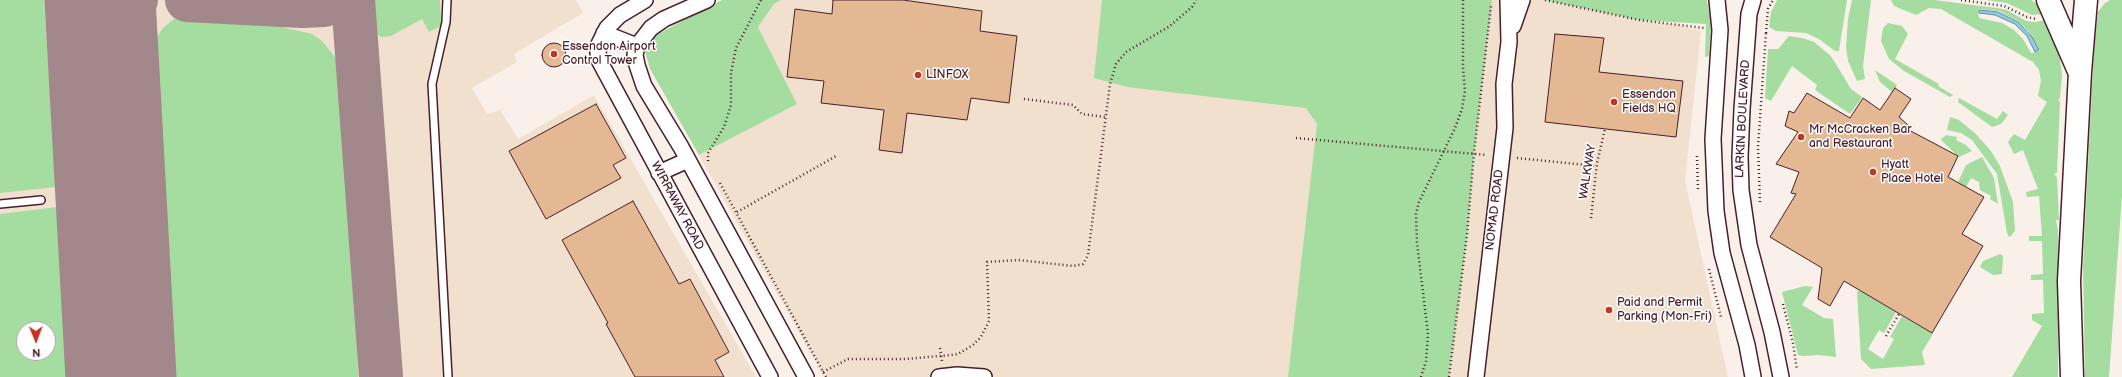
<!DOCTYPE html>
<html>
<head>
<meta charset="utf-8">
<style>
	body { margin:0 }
	#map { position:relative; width:2122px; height:377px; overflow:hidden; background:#f9f1e9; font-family:"Balsamiq Sans",sans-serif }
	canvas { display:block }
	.north { position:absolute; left:16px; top:321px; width:40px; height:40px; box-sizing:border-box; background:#fff; border:1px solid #b7a5aa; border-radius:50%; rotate:179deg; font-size:11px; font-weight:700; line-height:16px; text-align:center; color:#4a1f2b }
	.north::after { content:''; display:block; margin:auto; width:14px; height:18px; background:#c8321e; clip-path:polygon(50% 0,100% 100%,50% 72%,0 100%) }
</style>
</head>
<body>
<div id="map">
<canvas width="2122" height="377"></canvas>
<div class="north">N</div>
</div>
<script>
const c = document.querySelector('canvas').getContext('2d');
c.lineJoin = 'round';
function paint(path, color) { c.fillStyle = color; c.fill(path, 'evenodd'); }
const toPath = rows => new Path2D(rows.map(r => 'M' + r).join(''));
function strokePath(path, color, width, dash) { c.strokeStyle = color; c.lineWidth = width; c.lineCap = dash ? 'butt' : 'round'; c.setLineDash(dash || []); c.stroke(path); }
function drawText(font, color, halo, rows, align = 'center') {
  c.font = font + ' "Balsamiq Sans",sans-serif'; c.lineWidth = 3; c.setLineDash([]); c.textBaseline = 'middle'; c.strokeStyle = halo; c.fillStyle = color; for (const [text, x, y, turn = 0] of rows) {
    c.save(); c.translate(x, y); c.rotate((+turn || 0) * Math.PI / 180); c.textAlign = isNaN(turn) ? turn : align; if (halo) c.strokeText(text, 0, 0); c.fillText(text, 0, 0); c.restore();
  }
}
paint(toPath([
	[0,0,576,0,583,13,514,54,517,62,472,88,487,114,500,110,518,139,594,95,756,377,0,377],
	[24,329,48,329,48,353,24,353],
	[781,0,1545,0,1639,20,1680,25,1701,31,1685,181,1728,377,824,377,699,155,797,104,758,27,774,4]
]), '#f2e0cf');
paint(toPath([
	[0,0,44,0,56,187,0,193],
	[373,0,440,0,441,26,429,32,422,19,391,36,381,37,375,32,373,26],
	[722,0,781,0,774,4,758,27,797,104,699,155,650,69,645,51,647,44,656,35],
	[1102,0,1492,0,1474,153,1467,235,1449,377,1288,377,1317,124,1306,108,1127,87,1094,78],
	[1545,0,1707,0,1711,23,1709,56,1705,57,1706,24,1639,20],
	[1777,0,1847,0,1839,51,1835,51,1819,39,1806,33,1776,31,1769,27,1771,12],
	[1852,0,1871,0,1863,66,1865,79,1857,81,1848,61,1846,47,1848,19],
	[1891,0,1934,0,1997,8,2007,10,2026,21,2035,22,2047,20,2058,44,2062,76,2060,98,2058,101,2060,101,2057,173,2055,173,2055,176,2057,177,2059,220,2056,220,2058,230,2058,377,2012,377,2042,326,2032,320,2032,314,2044,313,2043,280,2031,280,2031,275,2043,274,2042,241,2029,241,2029,236,2042,236,2039,196,2027,197,2026,192,2038,189,2023,150,2014,154,2008,142,2014,134,2025,140,2047,102,2038,96,2041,81,2039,70,2033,62,1941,9,1929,8,1916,15,1894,6],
	[1978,9,1999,11,2018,21,2029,32,2040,51,2031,53,2023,39,2014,30,2002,23,1979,18],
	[1986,0,2031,0,2039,5,2044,14,2032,15,2007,3],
	[2110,0,2122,0,2122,195,2109,377,2085,377,2083,267,2094,47,2098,12,2104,4],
	[190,16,277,26,312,34,322,41,339,62,353,249,358,377,174,377,149,49,163,28,174,19],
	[1888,23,1902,26,1908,34,1895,59,1939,84,1938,86,1953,95,1952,96,1950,97,1904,71,1889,59,1881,41,1883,28],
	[1789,36,1802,38,1814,42,1831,56,1851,89,1862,97,1850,114,1815,90,1817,85,1792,66,1771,101,1765,98,1768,49,1778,49],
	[1875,70,1897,85,1892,92,1880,82],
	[1959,98,1997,119,2003,111,2008,115,2001,124,1992,127,1958,102],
	[1950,117,1959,120,1976,134,1991,151,2000,166,2013,202,2015,230,2011,236,2009,237,2007,233,1997,174,1972,140,1961,133,1947,130],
	[1946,135,1957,137,1956,140,1966,145,1972,151,1959,157,1942,141,1941,139],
	[1982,157,1994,178,1998,204,1990,199,1991,196,1980,190,1979,182,1971,178,1966,187,1958,182,1966,165],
	[58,207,67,377,0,377,0,214],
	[24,329,48,329,48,353,24,353],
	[2000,254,2003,256,2002,274,1993,275,1980,267,1983,261],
	[1805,286,1813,287,1802,305,1824,318,1833,319,1836,357,1818,355,1803,356,1798,355,1782,292],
	[1859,290,1896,312,1884,333,1879,330,1868,349,1883,359,1894,339,1890,337,1902,316,1933,334,1922,352,1925,365,1871,369,1861,359,1857,292]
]), '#a5dca0');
const water = toPath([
	[1979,10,1998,12,2018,22,2032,37,2039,50,2035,52,2027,36,2015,24,1995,15,1979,13,1979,10]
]);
paint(water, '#86cfe7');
strokePath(water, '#6e899c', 1);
strokePath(toPath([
	[187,0,302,6,324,5,332,0],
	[353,0,381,377],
	[102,32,104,23,113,12,118,7,136,0]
]), '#a2888a', 44);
strokePath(toPath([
	[100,0,121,377]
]), '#a2888a', 111);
const building = toPath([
	[833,0,903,0,982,11,980,31,1017,36,1009,103,971,98,967,120,907,113,902,153,879,150,884,110,821,103,824,81,787,77,795,9,832,14,833,0],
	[1555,34,1604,38,1599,72,1683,81,1676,137,1545,122,1555,34],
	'542 55a12 12 0 1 1 24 0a12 12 0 1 1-24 0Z',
	[1895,88,1911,99,1899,117,1908,125,1905,128,1958,156,1948,177,1984,197,1962,234,1983,246,1932,333,1844,281,1830,306,1818,299,1822,268,1770,237,1796,194,1791,193,1799,172,1776,164,1798,132,1785,126,1789,111,1794,113,1807,93,1850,118,1863,98,1880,110,1895,88],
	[596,104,626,158,613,165,621,178,546,219,509,151,596,104],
	[633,201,679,284,690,279,729,352,715,360,724,377,635,377,606,324,608,323,562,240,633,201]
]);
paint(building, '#e3b893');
strokePath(building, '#4a1f2b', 1);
const service = toPath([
	[447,0,446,22,432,84,448,377],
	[0,204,41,200]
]);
const minor = toPath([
	[645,0,620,15,607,28,599,44,598,53,600,62,770,377],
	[707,0,664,19,651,28,637,46,635,55,637,65,644,86,681,147,806,377],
	[1717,0,1720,30,1713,139,1716,211,1722,253,1747,345,1753,377],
	[1753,0,1749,14,1742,109,1740,157,1741,190,1749,245,1772,332,1781,377],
	[1513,26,1522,0],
	[604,33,637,46],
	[659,173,688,160],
	[939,377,957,375,984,377],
	[1476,377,1505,128,1504,84,1509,42,1508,0]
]);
const motorway = toPath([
	[2048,0,2079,71],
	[2072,377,2069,281,2080,72,2086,0]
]);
strokePath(service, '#4a1f2b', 10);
strokePath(minor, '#4a1f2b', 18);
strokePath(motorway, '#4a1f2b', 25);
strokePath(toPath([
	[1545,0,1639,20,1704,28],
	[1961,0,2004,6,2027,17,2036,19],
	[1766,33,1768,9,1773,0],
	[1024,99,1073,105,1082,114,1105,117],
	[1296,138,1487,155],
	[1697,156,1698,191],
	[1517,158,1596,166],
	[708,161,708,153,724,127,731,105,731,73,736,48,761,0],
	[720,183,826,377],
	[1760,202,1758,147,1766,33],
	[737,212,838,155],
	[1591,218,1597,163,1605,129],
	[1709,269,1721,317],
	[1783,304,1793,343,1797,370],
	[1886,336,1899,314],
	[940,348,942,361],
	[823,372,848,359,906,359,951,355,958,354,973,345,981,337,989,321,987,262,1018,260,1073,266,1083,264,1088,255,1110,84,1116,64,1126,52,1170,26,1192,7,1196,0],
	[1421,377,1426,361,1428,334,1417,243,1416,214,1419,202,1455,128,1462,109,1465,91,1463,68,1463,0],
	[1449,377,1467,235,1474,153,1491,6]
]), '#4a1f2b', 2.5, [1, 3]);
strokePath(service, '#fff', 7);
strokePath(minor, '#fff', 15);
strokePath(motorway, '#fff', 22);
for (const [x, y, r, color] of [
	[554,54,4,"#c8321e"],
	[918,75,4,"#c8321e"],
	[1614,102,4,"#c8321e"],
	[1801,137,4,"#c8321e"],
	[1873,172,4,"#c8321e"],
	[1609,310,4,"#c8321e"]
]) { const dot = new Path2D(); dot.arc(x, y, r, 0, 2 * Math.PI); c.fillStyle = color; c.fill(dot); strokePath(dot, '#fff', 1.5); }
drawText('12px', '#4a1f2b', '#fff', [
	["Essendon Airport",562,47],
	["Control Tower",562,61],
	["LINFOX",926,75],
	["Essendon",1622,95],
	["Fields HQ",1622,109],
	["Mr McCracken Bar",1809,130],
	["and Restaurant",1809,144],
	["Hyatt",1881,165],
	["Place Hotel",1881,179],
	["Paid and Permit",1617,303],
	["Parking (Mon-Fri)",1617,317]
], 'left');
drawText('12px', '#4a1f2b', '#fff', [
	["LARKIN BOULEVARD",1743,119,-87],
	["WALKWAY",1588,172,-81],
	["WIRRAWAY ROAD",677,206,62],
	["NOMAD ROAD",1495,210,-83]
]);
</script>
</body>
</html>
